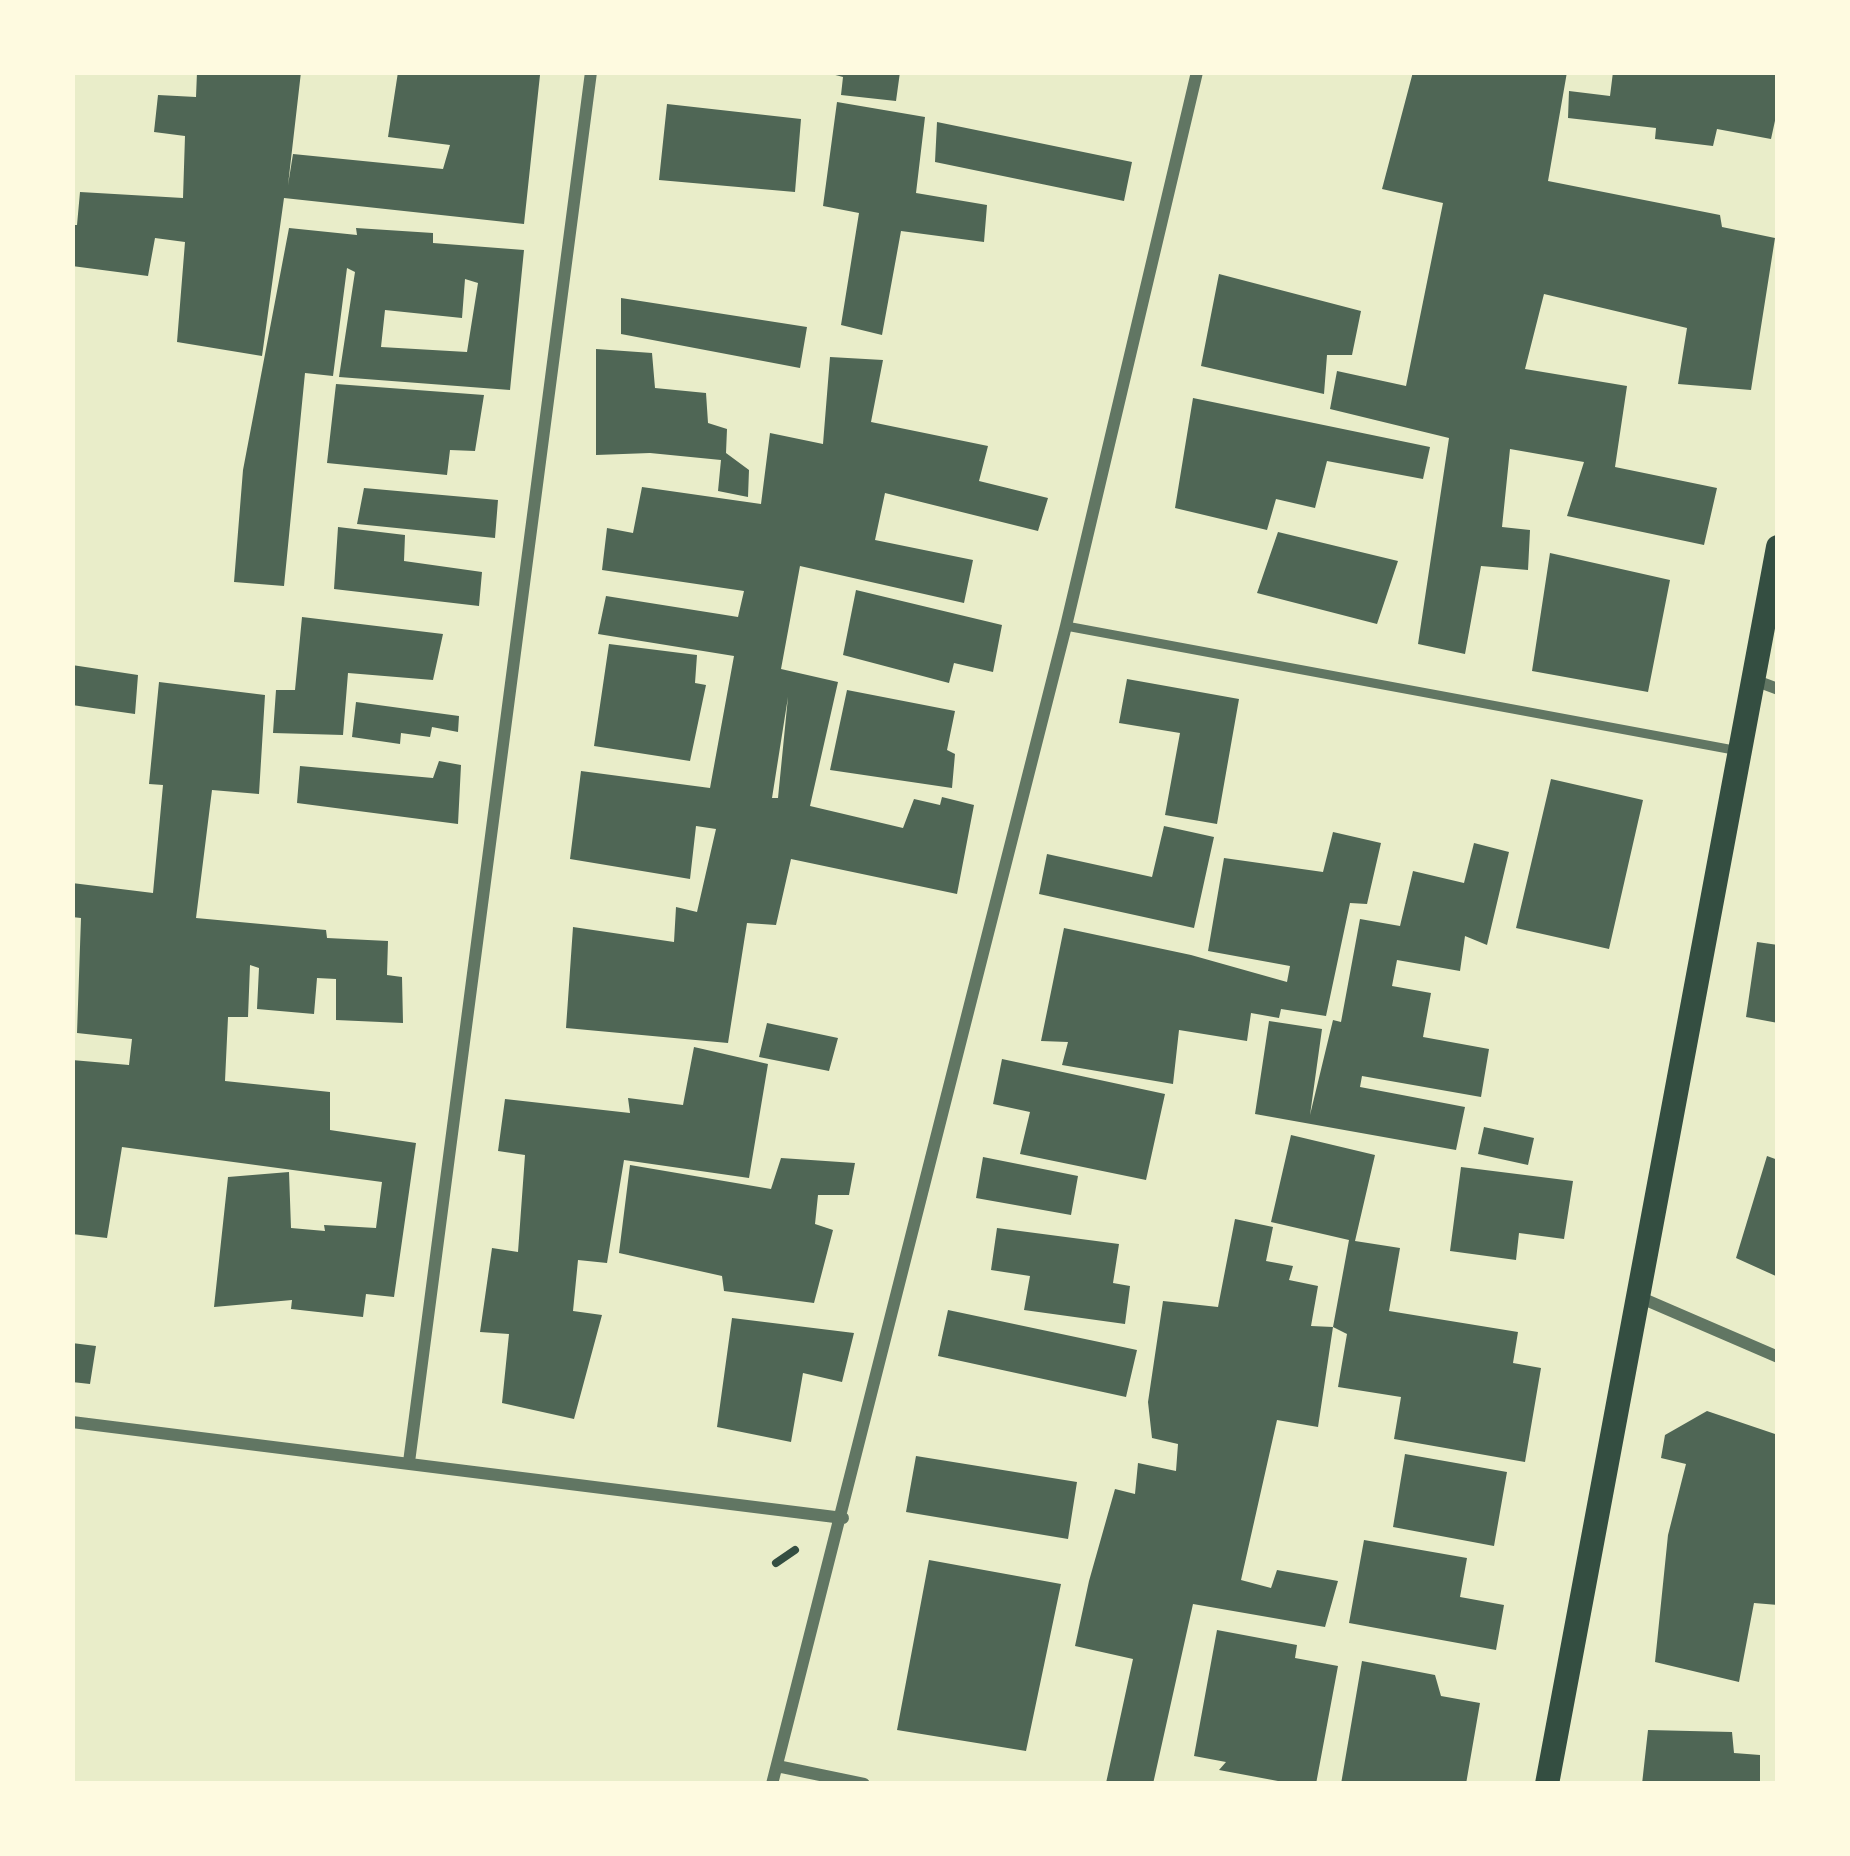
<!DOCTYPE html>
<html>
<head>
<meta charset="utf-8">
<style>
	body { margin:0 }
	#map { position:relative; width:1850px; height:1856px; overflow:hidden; background:#e9edc9; font-family:"Open Sans",sans-serif }
	canvas { display:block }
	.frame { position:absolute; inset:0; border:75px solid #fefae0; pointer-events:none }
</style>
</head>
<body>
<div id="map">
<canvas width="1850" height="1856"></canvas>
<div class="frame"></div>
</div>
<script>
const c = document.querySelector('canvas').getContext('2d');
c.lineJoin = 'round';
function paint(path, color) { c.fillStyle = color; c.fill(path, 'evenodd'); }
const toPath = rows => new Path2D(rows.map(r => 'M' + r).join(''));
function strokePath(path, color, width, dash) { c.strokeStyle = color; c.lineWidth = width; c.lineCap = dash ? 'butt' : 'round'; c.setLineDash(dash || []); c.stroke(path); }
paint(toPath([
	[197,72,301,72,288,185,293,154,443,169,450,145,388,137,398,72,540,75,524,224,284,198,262,356,177,342,185,242,155,238,148,276,72,266,72,225,77,225,80,192,183,198,185,136,154,132,158,95,196,97],
	[824,72,900,72,896,101,841,95,843,77],
	[1413,72,1567,72,1548,181,1720,215,1722,227,1775,238,1751,390,1678,384,1687,328,1544,294,1525,369,1627,386,1615,467,1717,488,1704,545,1567,516,1584,462,1510,449,1502,527,1530,530,1528,570,1481,566,1465,654,1418,644,1449,438,1330,409,1337,371,1406,386,1443,203,1382,189],
	[1613,72,1778,72,1778,107,1771,139,1717,129,1713,146,1655,139,1656,128,1568,118,1569,91,1610,96],
	[837,102,925,117,916,193,987,205,984,242,901,231,882,335,841,325,859,213,823,206],
	[667,104,801,119,795,192,659,180],
	[937,122,1132,162,1124,201,935,162],
	[289,228,357,235,356,228,433,233,433,243,524,250,510,390,339,377,355,272,347,268,333,376,305,373,284,586,234,582,243,470],
	[465,279,478,283,467,352,381,347,385,310,462,318],
	[1219,274,1361,311,1352,355,1327,355,1324,394,1201,366],
	[621,298,807,327,800,368,621,334],
	[596,349,652,353,655,388,706,393,708,423,727,429,726,453,749,470,748,497,718,491,721,460,650,453,596,455],
	[830,357,883,360,871,422,988,446,979,481,1048,498,1038,531,885,493,875,540,973,560,964,603,800,566,781,669,838,682,810,806,903,828,914,799,940,805,942,797,974,805,957,894,791,859,776,925,747,923,728,1043,566,1028,573,927,674,942,676,907,697,912,716,829,696,826,690,879,570,859,581,771,710,788,734,656,598,634,606,596,738,617,744,591,602,570,607,528,633,533,642,487,761,504,770,433,823,444],
	[788,697,778,798,772,798],
	[336,384,484,395,475,451,450,450,447,475,327,463],
	[1193,398,1430,447,1423,479,1327,461,1315,508,1276,499,1267,530,1175,508],
	[364,488,498,500,495,538,357,524],
	[338,527,405,535,404,561,482,572,479,606,334,589],
	[1278,532,1398,561,1377,624,1257,593],
	[1550,553,1670,580,1648,692,1532,671],
	[856,590,1002,625,993,672,954,663,949,683,843,655],
	[302,617,443,634,433,680,348,673,343,735,273,733,276,690,295,690],
	[609,644,697,655,695,683,706,685,690,761,594,746],
	[72,665,138,675,135,714,72,705],
	[1127,679,1239,699,1217,824,1165,815,1180,733,1119,723],
	[159,682,265,695,259,794,212,790,196,918,326,930,327,938,388,941,387,975,402,977,403,1023,336,1020,336,979,317,978,314,1014,257,1009,259,968,250,965,248,1017,228,1017,225,1081,330,1092,330,1130,416,1143,394,1297,366,1294,363,1317,291,1309,292,1300,214,1307,228,1177,289,1172,291,1228,325,1231,324,1225,376,1228,382,1182,122,1147,107,1238,72,1234,72,1060,129,1065,132,1039,77,1033,81,918,72,917,72,883,153,893,163,785,149,784],
	[847,690,955,711,947,750,955,754,952,788,830,770],
	[356,702,459,716,458,732,432,727,430,737,401,733,400,744,352,737],
	[439,761,461,765,458,824,297,803,300,766,433,778],
	[1551,779,1643,800,1609,949,1516,928],
	[1164,826,1214,837,1194,928,1039,894,1047,854,1152,877],
	[1333,832,1381,843,1367,904,1350,903,1326,1016,1281,1009,1279,1018,1251,1013,1247,1041,1179,1030,1173,1084,1062,1065,1068,1042,1041,1041,1064,928,1191,955,1287,982,1290,966,1208,951,1224,858,1323,872],
	[1474,843,1509,852,1487,945,1465,936,1460,971,1397,960,1392,986,1431,993,1423,1037,1489,1049,1481,1097,1362,1076,1360,1087,1465,1107,1456,1150,1255,1114,1269,1021,1322,1029,1310,1115,1333,1020,1341,1022,1360,919,1400,926,1413,871,1464,883],
	[1757,942,1778,945,1778,1023,1746,1017],
	[767,1023,838,1038,829,1071,759,1057],
	[694,1047,768,1064,749,1178,624,1160,607,1263,578,1260,573,1311,602,1315,574,1419,502,1403,509,1334,480,1332,492,1248,518,1252,525,1155,498,1151,505,1099,630,1113,628,1098,683,1105],
	[1002,1059,1165,1094,1146,1180,1020,1154,1030,1112,993,1104],
	[1484,1127,1534,1138,1528,1165,1478,1154],
	[1291,1135,1375,1155,1355,1241,1400,1248,1389,1311,1518,1332,1513,1363,1541,1368,1525,1462,1394,1439,1401,1397,1338,1387,1347,1334,1333,1327,1349,1240,1271,1222],
	[1767,1156,1778,1160,1778,1277,1736,1258],
	[983,1157,1078,1176,1071,1215,976,1198],
	[781,1158,855,1163,849,1195,818,1195,815,1224,833,1230,814,1303,724,1291,722,1276,619,1253,630,1165,771,1189],
	[1461,1167,1573,1181,1564,1239,1519,1233,1516,1260,1450,1251],
	[1235,1219,1273,1227,1266,1261,1293,1266,1289,1280,1318,1286,1311,1326,1333,1327,1318,1427,1277,1420,1241,1580,1271,1588,1277,1570,1338,1581,1325,1627,1193,1604,1153,1784,1106,1783,1133,1659,1075,1646,1089,1581,1115,1489,1135,1494,1138,1463,1176,1471,1178,1444,1152,1438,1148,1402,1163,1301,1218,1307],
	[997,1228,1119,1244,1113,1283,1130,1286,1125,1324,1024,1310,1030,1276,991,1270],
	[948,1310,1137,1350,1126,1397,938,1356],
	[732,1318,854,1333,842,1382,803,1373,791,1442,717,1427],
	[72,1343,96,1346,90,1384,72,1382],
	[1707,1411,1778,1435,1778,1605,1754,1603,1739,1682,1655,1662,1668,1535,1686,1464,1661,1458,1665,1435],
	[1405,1454,1507,1472,1494,1546,1393,1527],
	[916,1456,1077,1482,1068,1539,906,1512],
	[1364,1540,1467,1558,1460,1597,1504,1605,1496,1650,1349,1623],
	[929,1560,1061,1584,1026,1751,897,1730],
	[1217,1630,1297,1645,1295,1658,1338,1666,1316,1784,1294,1784,1219,1770,1226,1762,1194,1756],
	[1362,1661,1435,1675,1441,1696,1480,1703,1466,1784,1341,1784],
	[1648,1730,1732,1732,1734,1753,1760,1755,1760,1784,1642,1784]
]), '#4f6655');
strokePath(toPath([
	[776,1563,795,1550]
]), '#344e41', 8);
strokePath(toPath([
	[1066,626,1739,751]
]), '#617663', 9);
strokePath(toPath([
	[1754,680,1778,689],
	[1639,1297,1778,1357],
	[72,1422,843,1518],
	[409,1462,591,72],
	[777,1766,864,1784],
	[772,1784,1066,626,1197,72]
]), '#617663', 12);
strokePath(toPath([
	[1547,1784,1778,547]
]), '#344e41', 24);
</script>
</body>
</html>
